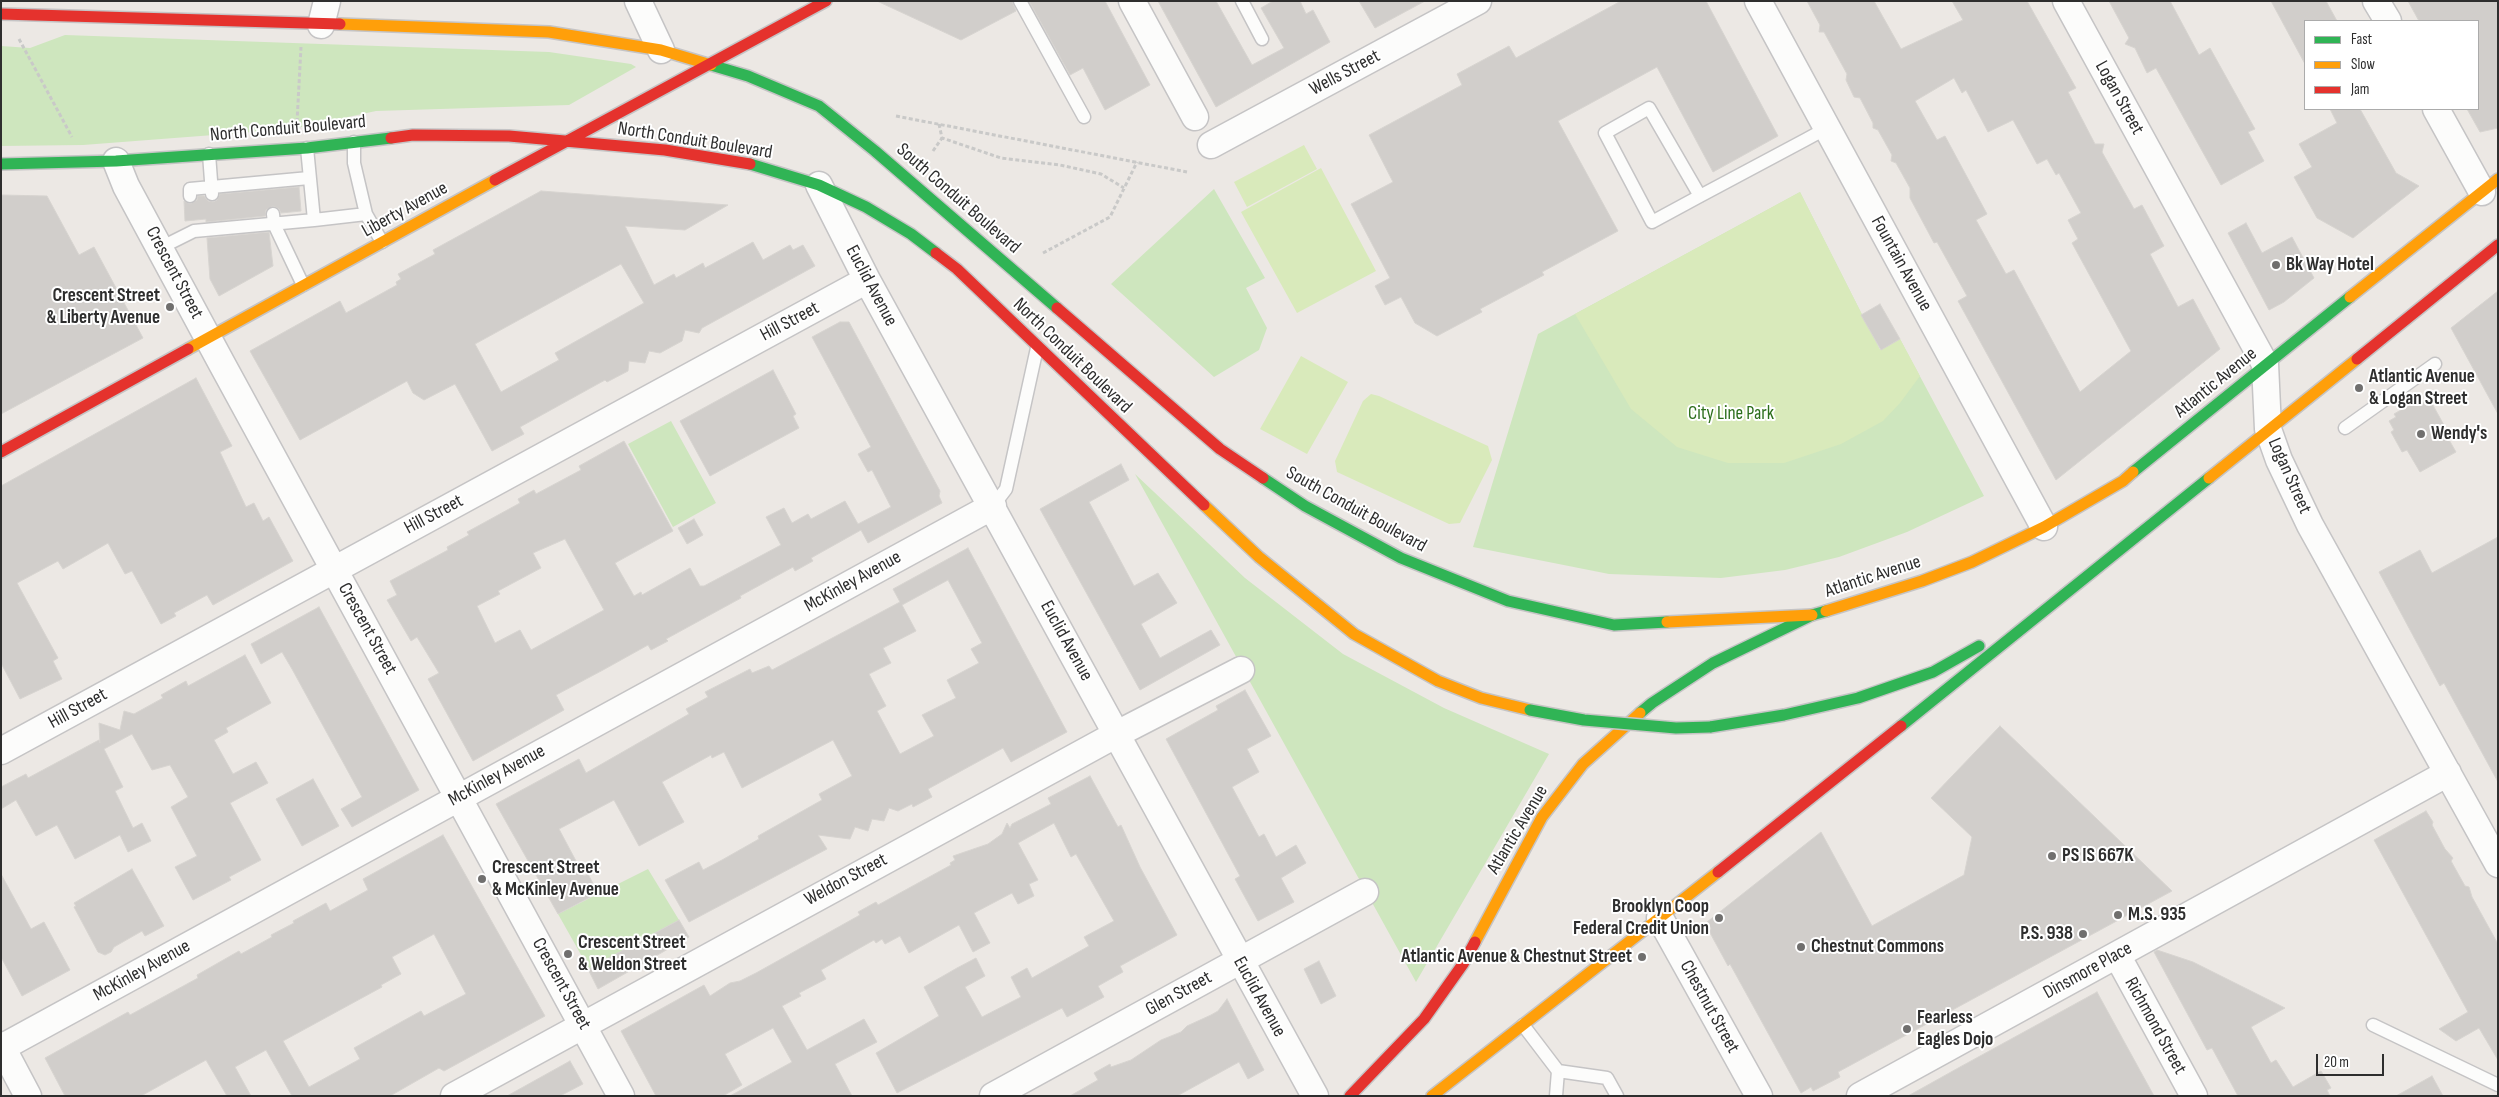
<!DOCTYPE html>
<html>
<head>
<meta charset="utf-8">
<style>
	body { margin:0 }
	#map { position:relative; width:2499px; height:1097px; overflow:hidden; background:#ece8e4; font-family:"Sofia Sans Condensed",sans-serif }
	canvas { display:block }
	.frame { position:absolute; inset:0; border:2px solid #2e2e2e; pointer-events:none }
	.legend { position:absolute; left:2304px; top:20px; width:175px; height:90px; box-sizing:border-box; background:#fff; border:1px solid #ababab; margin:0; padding:6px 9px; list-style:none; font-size:15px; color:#2e2e2e }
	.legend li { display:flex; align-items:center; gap:10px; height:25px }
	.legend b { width:25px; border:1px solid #ababab }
	.scale { position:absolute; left:2316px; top:1054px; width:68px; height:22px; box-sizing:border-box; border:2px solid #2e2e2e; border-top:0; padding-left:6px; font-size:15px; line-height:18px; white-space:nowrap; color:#2e2e2e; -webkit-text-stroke:4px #fff; paint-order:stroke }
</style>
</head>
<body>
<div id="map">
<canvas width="2499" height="1097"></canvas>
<div class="frame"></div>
<ul class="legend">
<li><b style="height:6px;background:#30b455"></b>Fast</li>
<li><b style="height:6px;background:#ff9f0a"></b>Slow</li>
<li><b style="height:6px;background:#e5322d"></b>Jam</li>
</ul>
<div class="scale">20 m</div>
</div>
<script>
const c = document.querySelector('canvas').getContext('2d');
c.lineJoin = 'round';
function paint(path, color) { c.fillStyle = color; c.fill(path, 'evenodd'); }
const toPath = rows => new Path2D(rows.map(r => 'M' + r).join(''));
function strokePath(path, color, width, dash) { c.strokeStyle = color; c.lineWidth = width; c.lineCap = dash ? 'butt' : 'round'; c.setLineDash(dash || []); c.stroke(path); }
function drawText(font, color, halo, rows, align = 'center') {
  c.font = font + ' "Sofia Sans Condensed",sans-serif'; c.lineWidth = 4; c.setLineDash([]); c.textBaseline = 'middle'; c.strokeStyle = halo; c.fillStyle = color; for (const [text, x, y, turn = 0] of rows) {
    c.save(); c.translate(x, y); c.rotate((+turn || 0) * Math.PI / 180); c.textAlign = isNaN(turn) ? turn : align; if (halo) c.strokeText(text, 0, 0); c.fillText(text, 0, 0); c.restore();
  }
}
paint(toPath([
	[65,35,549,52,631,64,636,67,569,105,376,111,292,129,83,145,1,146,1,46,30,48],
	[1214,189,1265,278,1246,288,1267,328,1259,350,1214,377,1111,284],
	[1800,192,1880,350,1900,339,1984,496,1907,532,1839,557,1785,570,1721,578,1609,574,1473,547,1538,334],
	[671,421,716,503,673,527,628,444],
	[1135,474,1245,578,1343,654,1444,708,1549,754,1416,982],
	[648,869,679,920,589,969,558,914]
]), '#cee6be');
paint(toPath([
	[1304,145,1317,169,1247,207,1234,182],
	[1321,168,1376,271,1297,313,1241,212],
	[1800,192,1880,350,1900,339,1920,376,1900,403,1883,421,1841,444,1784,463,1728,463,1677,447,1631,409,1575,314],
	[1301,356,1348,382,1307,454,1260,429],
	[1371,394,1379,396,1488,446,1492,460,1460,523,1449,524,1337,472,1335,461,1363,401]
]), '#d9eabb');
const building = toPath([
	[877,1,1012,1,1016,11,961,40,877,1],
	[1029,1,1105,1,1150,85,1105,110,1083,68,1070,75,1029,1],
	[1158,1,1216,1,1252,65,1284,48,1261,8,1273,1,1300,1,1306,14,1313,10,1330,42,1216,107,1158,1],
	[1359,1,1425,1,1375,28,1359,1],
	[1621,1,1706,1,1778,136,1713,172,1657,67,1558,121,1618,231,1542,272,1544,275,1480,309,1482,312,1437,336,1415,323,1401,297,1385,305,1375,286,1390,278,1351,204,1393,182,1369,135,1462,85,1457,74,1509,46,1516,58,1621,1],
	[1807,1,1874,1,1901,49,1963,20,1952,1,2027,1,2076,88,2068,92,2095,144,2104,144,2102,152,2134,209,2142,205,2164,246,2150,254,2178,307,2193,299,2220,349,2056,480,1958,301,1967,296,1937,242,1934,243,1910,198,1910,188,1896,163,1891,161,1892,155,1878,130,1873,128,1873,123,1860,98,1854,97,1846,80,1847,74,1824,32,1819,32,1820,25,1807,1],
	[1954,78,1962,93,1966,90,1988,132,2013,120,2037,164,2047,159,2056,175,2059,173,2081,213,2068,220,2078,239,2072,243,2131,351,2080,392,2014,270,2006,274,1976,220,1987,214,1945,136,1937,140,1915,101,1954,78],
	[2109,1,2170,1,2199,55,2210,48,2255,129,2248,132,2264,161,2221,185,2156,68,2147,73,2135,48,2125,44,2129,38,2109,1],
	[2271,1,2326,1,2337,21,2305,21,2305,64,2271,1],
	[2408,1,2498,1,2498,128,2480,132,2467,109,2478,109,2478,21,2419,21,2408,1],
	[2330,109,2360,109,2396,173,2419,186,2353,238,2317,218,2294,177,2312,167,2299,144,2337,123,2330,109],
	[299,187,301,211,281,213,279,209,273,206,266,210,265,216,206,222,206,219,185,221,184,201,190,204,197,200,198,196,204,196,208,201,213,202,217,200,220,194,299,187],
	[541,191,728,205,685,230,625,226,654,285,674,274,676,278,703,263,705,268,753,242,763,260,790,245,793,250,803,245,815,266,702,328,699,333,685,330,682,341,660,353,649,351,645,363,629,361,628,371,607,382,605,380,520,427,524,434,492,451,455,384,424,400,413,393,407,381,300,440,250,351,340,301,346,313,397,285,396,282,401,279,398,274,435,254,433,250,541,191],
	[621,264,644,303,555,353,559,360,501,392,475,344,621,264],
	[1,195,47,196,79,255,94,247,143,338,1,414,1,195],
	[2246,223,2262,253,2292,237,2314,278,2284,302,2269,310,2228,233,2246,223],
	[269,232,273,266,219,296,210,279,207,238,269,232],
	[2498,291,2498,414,2451,328,2498,291],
	[1880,304,1900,339,1881,350,1861,315,1880,304],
	[840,322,849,322,940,491,939,496,942,503,868,543,861,530,811,558,813,561,795,571,793,567,740,596,741,598,666,639,668,641,651,650,648,645,603,670,556,695,564,710,473,761,428,679,439,673,417,637,411,641,387,600,397,595,390,581,448,550,447,547,469,535,467,532,520,503,518,499,534,490,536,494,581,470,579,466,624,441,673,531,615,563,634,596,641,592,642,595,690,568,700,586,704,586,781,545,766,517,784,508,792,523,808,514,811,519,845,501,858,524,891,507,872,470,868,472,858,454,871,447,812,337,840,322],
	[565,539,604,610,531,650,520,630,495,643,477,606,500,594,498,591,541,568,533,553,565,539],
	[773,370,796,414,793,416,799,428,710,476,680,421,773,370],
	[196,378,232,446,220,452,246,507,254,503,263,521,269,517,293,561,213,605,207,595,174,613,176,616,161,624,132,571,125,574,108,543,63,569,58,561,17,583,58,658,53,661,62,679,20,699,1,663,1,486,196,378],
	[2429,398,2450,436,2448,438,2456,452,2420,472,2407,450,2402,452,2391,432,2394,430,2389,421,2396,417,2394,414,2420,399,2422,402,2429,398],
	[1121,464,1129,480,1089,502,1134,586,1158,573,1177,603,1141,624,1160,658,1211,630,1220,645,1140,690,1040,509,1121,464],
	[694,519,703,535,687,544,678,528,694,519],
	[2498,537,2498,782,2444,683,2440,686,2379,572,2420,550,2432,573,2498,537],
	[968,548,1067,732,1011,762,1003,748,928,789,932,797,913,807,912,804,898,811,889,808,884,821,872,819,868,831,855,827,850,839,818,835,827,849,689,922,665,880,699,862,703,870,722,860,759,839,758,836,822,800,819,794,852,776,833,740,742,788,724,752,712,758,711,755,662,782,684,822,639,846,614,800,559,829,584,876,588,874,598,893,558,914,496,804,579,759,586,773,689,714,686,709,708,697,705,692,750,669,752,673,769,666,772,670,900,602,893,589,968,548],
	[948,580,982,643,971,649,979,663,947,680,956,698,922,715,934,736,900,754,877,711,886,706,869,674,891,663,883,648,916,631,902,605,948,580],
	[319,607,419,790,352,827,341,809,362,797,292,669,282,652,261,664,251,644,319,607],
	[245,655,271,703,226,728,228,732,214,740,233,774,256,762,268,783,230,803,261,860,229,877,231,880,193,900,175,867,197,856,171,807,188,797,170,765,152,770,132,734,104,749,123,787,115,791,133,828,142,823,151,841,128,852,120,835,75,859,57,825,36,836,16,800,1,809,1,787,26,774,28,778,99,740,100,743,99,723,120,730,124,711,134,714,163,698,161,695,186,681,188,686,245,655],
	[1245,690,1271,736,1247,749,1259,772,1232,787,1259,837,1264,834,1276,857,1296,845,1306,863,1281,878,1294,902,1258,921,1235,879,1240,876,1166,739,1218,710,1216,706,1245,690],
	[2000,726,2172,891,1838,1072,1840,1077,1813,1091,1811,1087,1801,1093,1730,964,1728,966,1709,931,1711,929,1707,922,1821,832,1872,926,1964,875,1972,837,1931,798,2000,726],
	[1090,776,1118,827,1121,825,1140,867,1177,935,1120,966,1123,972,1098,986,1104,997,1067,1017,1062,1008,897,1093,876,1053,939,1016,924,987,957,968,976,958,985,976,965,987,982,1017,1021,997,1011,977,1027,968,1032,978,1089,946,1084,937,1114,921,1076,854,1071,857,1054,823,1018,843,1038,880,1029,884,1034,896,1018,904,1012,893,974,913,990,943,973,952,959,925,909,953,900,936,885,944,882,939,876,943,874,940,821,970,826,979,799,993,801,996,782,1006,807,1050,864,1019,877,1042,835,1064,852,1096,730,1096,792,1062,773,1028,725,1054,742,1085,723,1096,656,1096,621,1031,704,985,710,996,730,983,740,981,756,973,860,915,858,912,876,902,878,905,951,865,950,863,955,860,953,856,988,844,1002,834,1007,823,1010,828,1012,824,1051,804,1048,798,1090,776],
	[313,779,339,826,302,846,276,799,313,779],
	[2426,811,2433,822,2432,825,2445,849,2453,858,2451,861,2465,886,2469,887,2472,897,2498,944,2498,1060,2479,1028,2456,1041,2439,1029,2468,1012,2374,840,2426,811],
	[443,835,545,1016,444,1071,439,1068,390,1096,292,1096,266,1050,235,1067,251,1096,227,1096,206,1060,141,1096,65,1096,45,1058,128,1012,130,1015,198,978,197,975,239,951,241,954,272,937,271,935,294,923,293,921,326,903,330,911,368,890,363,879,443,835],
	[434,934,466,994,424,1016,421,1011,354,1048,360,1059,309,1087,283,1041,382,987,381,985,401,974,392,957,434,934],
	[132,869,164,926,145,936,142,931,114,947,111,952,105,955,98,952,74,907,76,906,74,903,132,869],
	[1,874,31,929,44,922,70,970,22,996,1,957,1,874],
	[679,920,689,937,598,989,588,969,679,920],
	[2157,950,2193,962,2285,1008,2251,1027,2271,1063,2276,1060,2293,1087,2321,1071,2331,1088,2327,1090,2330,1096,2238,1096,2212,1048,2207,1050,2154,952,2157,950],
	[1319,961,1336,996,1321,1004,1304,969,1319,961],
	[2097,992,2154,1096,1908,1096,1960,1067,2097,992],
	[1227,999,1264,1070,1248,1079,1239,1062,1177,1096,1070,1096,1098,1080,1094,1073,1110,1064,1111,1067,1131,1060,1161,1040,1181,1032,1187,1026,1211,1015,1218,1011,1227,999],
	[570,1061,583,1084,560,1096,507,1096,570,1061],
	[2432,1076,2443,1096,2396,1096,2432,1076]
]);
paint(building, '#d1cecb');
strokePath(building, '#d7d4d0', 1);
const lane = toPath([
	[1020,1,1084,117],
	[1242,1,1262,39],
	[354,142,354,163,366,214],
	[209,154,212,194],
	[190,196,190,189,309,178],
	[1700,196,1649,108,1605,133,1652,222,1700,196,1805,140,1827,128],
	[273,214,274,224,303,285],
	[314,220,366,214,382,242],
	[160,248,194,231,314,220,307,148],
	[2345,428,2435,364],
	[993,506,1006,489,1037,348],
	[1523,1025,1558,1071,1556,1096],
	[2373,1025,2498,1085],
	[1558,1071,1607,1078,1617,1096]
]);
const street = toPath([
	[638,1,661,50],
	[1132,1,1195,117],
	[1758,1,2044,527],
	[2066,1,2265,364,2268,429,2279,460,2310,525,2498,864],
	[2376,1,2388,21],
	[321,25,327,1],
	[2436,109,2482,192],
	[1211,145,1478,1],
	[116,161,126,186,222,364,621,1096],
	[819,185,867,280,1315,1096],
	[1,751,867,280],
	[1660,918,1759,1096],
	[2117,955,2194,1096],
	[1,1045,28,1096],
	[3,1047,993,506],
	[454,1096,1117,734,1241,670],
	[993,1096,1365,892],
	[1860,1096,2448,773]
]);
const fast = toPath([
	[711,65,748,76,819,106,875,151,1057,308],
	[1,164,116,161,307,148,391,138],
	[750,164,819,185,866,207,911,234,936,253],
	[2133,472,2350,297],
	[1263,478,1305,506,1401,558,1508,601,1614,625,1667,622],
	[1640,713,1652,703,1713,663,1812,615,1826,611],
	[1901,726,2209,478],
	[1710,727,1784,715,1858,698,1933,672,1979,646]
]);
const slow = toPath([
	[340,24,549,32,661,50,711,65],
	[2350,297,2498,179],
	[188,349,495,180],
	[2209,478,2357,359],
	[1204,505,1259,557,1354,634,1438,681,1481,698,1530,710],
	[1826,611,1922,581,1972,562,2044,527,2123,481,2133,472],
	[1667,622,1812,615],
	[1475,942,1542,817,1583,764,1640,713],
	[1432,1096,1718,872]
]);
const jam = toPath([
	[1,14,340,24],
	[391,138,413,135,509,136,665,150,750,164],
	[495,180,826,1],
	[936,253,957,269,1204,505],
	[1057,308,1220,449,1263,478],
	[2357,359,2498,245],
	[1,452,188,349],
	[1718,872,1901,726],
	[1350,1096,1424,1019,1463,964,1475,942]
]);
strokePath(lane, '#c5c4c5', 15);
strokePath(street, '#c5c4c5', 29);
strokePath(fast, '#c5c4c5', 14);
strokePath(slow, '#c5c4c5', 14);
strokePath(jam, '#c5c4c5', 14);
strokePath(toPath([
	[19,39,72,137],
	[896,116,1187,172],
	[297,122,301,47],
	[939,124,942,138,1001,158,1060,165,1101,174,1124,188],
	[933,151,942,138],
	[1043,253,1110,217,1137,162]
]), '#c9c9c8', 3, [4, 2.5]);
strokePath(lane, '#fcfcfb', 12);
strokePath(street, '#fcfcfb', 26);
strokePath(fast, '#30b455', 11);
strokePath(slow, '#ff9f0a', 11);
strokePath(jam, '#e5322d', 11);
const fastBridge = toPath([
	[1530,710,1584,720,1676,728,1710,727]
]);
strokePath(fastBridge, '#c6c5c4', 14, []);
strokePath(fastBridge, '#30b455', 11);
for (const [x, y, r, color] of [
	[2276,265,5,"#706f6e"],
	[170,307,5,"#706f6e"],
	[2359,388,5,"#706f6e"],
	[2421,434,5,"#706f6e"],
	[2052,856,5,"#706f6e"],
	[482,879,5,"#706f6e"],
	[2118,915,5,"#706f6e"],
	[1719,918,5,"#706f6e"],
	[2083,934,5,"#706f6e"],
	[1801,947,5,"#706f6e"],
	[568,954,5,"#706f6e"],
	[1642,957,5,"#706f6e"],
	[1907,1029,5,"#706f6e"]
]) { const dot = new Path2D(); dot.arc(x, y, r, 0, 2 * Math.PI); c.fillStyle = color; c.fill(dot); strokePath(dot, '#fff', 2); }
drawText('19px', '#2e2e2e', '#fff', [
	["Wells Street",1345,73,-28],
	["Logan Street",2119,98,61],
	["North Conduit Boulevard",288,129,-5],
	["North Conduit Boulevard",695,141,9],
	["South Conduit Boulevard",958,199,41],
	["Liberty Avenue",405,210,-29],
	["Fountain Avenue",1901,264,61],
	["Crescent Street",174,273,62],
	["Euclid Avenue",871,286,62],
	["Hill Street",790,322,-28],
	["North Conduit Boulevard",1072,356,44],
	["Atlantic Avenue",2216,383,-39],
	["Logan Street",2289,476,66],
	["South Conduit Boulevard",1356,510,29],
	["Hill Street",434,515,-28],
	["Atlantic Avenue",1873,577,-18],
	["McKinley Avenue",853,582,-29],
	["Crescent Street",367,629,61],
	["Euclid Avenue",1066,641,61],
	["Hill Street",78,709,-29],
	["McKinley Avenue",497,776,-29],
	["Atlantic Avenue",1518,830,-59],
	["Weldon Street",846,880,-28],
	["McKinley Avenue",142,971,-29],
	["Dinsmore Place",2088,971,-29],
	["Crescent Street",561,984,61],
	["Glen Street",1179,994,-29],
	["Euclid Avenue",1259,997,61],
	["Chestnut Street",1709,1007,61],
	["Richmond Street",2155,1026,61]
]);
drawText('bold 19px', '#2e2e2e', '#fff', [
	["Bk Way Hotel",2286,265],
	["Crescent Street",160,296,"right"],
	["& Liberty Avenue",160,318,"right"],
	["Atlantic Avenue",2369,377],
	["& Logan Street",2369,399],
	["Wendy's",2431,434],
	["PS IS 667K",2062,856],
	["Crescent Street",492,868],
	["& McKinley Avenue",492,890],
	["Brooklyn Coop",1709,907,"right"],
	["Federal Credit Union",1709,929,"right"],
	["M.S. 935",2128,915],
	["P.S. 938",2073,934,"right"],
	["Crescent Street",578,943],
	["& Weldon Street",578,965],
	["Chestnut Commons",1811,947],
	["Atlantic Avenue & Chestnut Street",1632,957,"right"],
	["Fearless",1917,1018],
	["Eagles Dojo",1917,1040]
], 'left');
drawText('19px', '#2c6e1b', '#fff', [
	["City Line Park",1731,414]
]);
</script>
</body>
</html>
